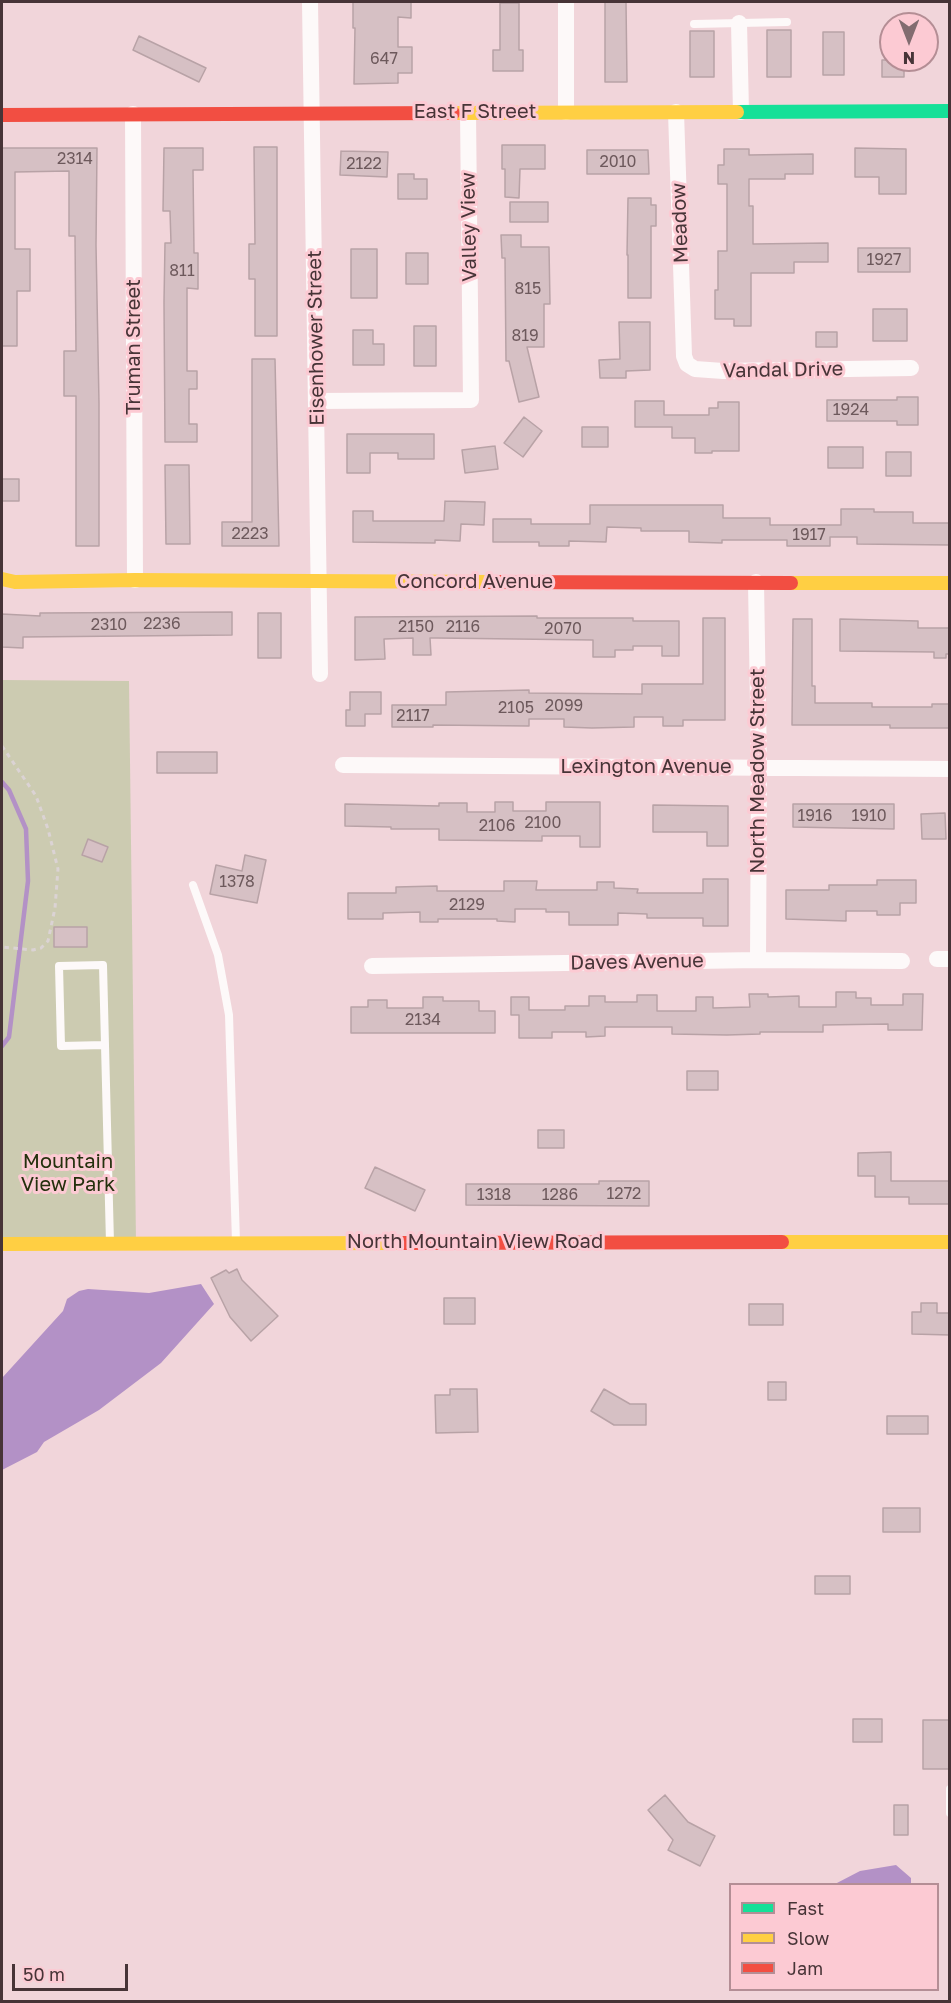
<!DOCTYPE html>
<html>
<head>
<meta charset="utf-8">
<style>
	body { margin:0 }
	#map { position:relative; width:951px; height:2003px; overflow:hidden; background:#f1d5da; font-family:"Golos Text",sans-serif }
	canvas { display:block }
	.frame { position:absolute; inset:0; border:3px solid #473437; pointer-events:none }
	.legend { position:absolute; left:729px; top:1883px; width:210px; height:108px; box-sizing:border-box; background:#fccad3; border:2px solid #b48e95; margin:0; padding:8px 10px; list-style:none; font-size:18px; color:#473437 }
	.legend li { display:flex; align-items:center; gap:12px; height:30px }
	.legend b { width:30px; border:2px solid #b48e95 }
	.north { position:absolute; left:879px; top:12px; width:60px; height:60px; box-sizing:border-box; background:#fccad3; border:2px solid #b48e95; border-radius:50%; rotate:180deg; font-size:16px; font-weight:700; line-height:24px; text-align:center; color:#473437 }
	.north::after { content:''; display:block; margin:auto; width:21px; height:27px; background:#826c70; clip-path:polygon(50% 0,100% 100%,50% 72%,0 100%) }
	.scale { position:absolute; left:12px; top:1964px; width:116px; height:27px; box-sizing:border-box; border:3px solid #473437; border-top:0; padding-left:8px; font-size:18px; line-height:21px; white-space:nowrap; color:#473437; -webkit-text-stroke:4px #fccad3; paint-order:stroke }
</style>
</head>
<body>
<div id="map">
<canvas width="951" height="2003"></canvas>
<div class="frame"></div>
<ul class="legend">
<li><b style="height:8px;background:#16e098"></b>Fast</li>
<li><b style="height:8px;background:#ffcf43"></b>Slow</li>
<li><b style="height:8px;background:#f24e42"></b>Jam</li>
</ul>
<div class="north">N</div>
<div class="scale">50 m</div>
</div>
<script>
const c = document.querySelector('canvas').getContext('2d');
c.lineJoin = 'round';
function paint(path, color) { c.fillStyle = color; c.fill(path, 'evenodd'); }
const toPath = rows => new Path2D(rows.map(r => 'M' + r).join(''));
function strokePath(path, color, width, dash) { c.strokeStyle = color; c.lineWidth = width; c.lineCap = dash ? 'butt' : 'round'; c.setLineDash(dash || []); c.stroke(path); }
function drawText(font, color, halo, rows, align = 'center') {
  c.font = font + ' "Golos Text",sans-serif'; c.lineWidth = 6; c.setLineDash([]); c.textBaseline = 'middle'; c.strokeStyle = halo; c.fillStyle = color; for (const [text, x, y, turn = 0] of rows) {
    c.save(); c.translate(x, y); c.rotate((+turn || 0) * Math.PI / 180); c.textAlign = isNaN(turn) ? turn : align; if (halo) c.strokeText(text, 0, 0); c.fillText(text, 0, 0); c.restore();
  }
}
paint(toPath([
	[2,680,129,681,136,1243,2,1244]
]), '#cccbb1');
paint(toPath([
	[201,1284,214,1304,161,1363,99,1410,44,1442,37,1452,2,1470,2,1378,63,1311,67,1299,79,1291,88,1289,149,1293],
	[896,1865,911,1878,911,1884,835,1884,860,1871]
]), '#b391c6');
strokePath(toPath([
	[2,782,9,790,26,829,28,881,9,1037,2,1046]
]), '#b391c6', 4.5);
const building = toPath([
	[353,2,411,2,411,18,398,17,398,47,412,47,412,73,398,73,398,83,354,84,355,28,353,28,353,2],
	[605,2,626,2,627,82,605,82,605,2],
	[500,3,519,3,519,50,523,50,523,71,493,71,493,50,500,50,500,3],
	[767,30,791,30,791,77,767,77,767,30],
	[690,31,714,31,714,77,690,77,690,31],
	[823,32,844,32,844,75,823,75,823,32],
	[139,36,206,68,199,82,133,50,139,36],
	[882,60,904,60,904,77,882,77,882,60],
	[502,145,545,145,545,169,520,169,519,198,505,197,505,169,502,169,502,145],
	[254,147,277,147,277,336,255,336,255,279,249,279,249,244,255,244,254,147],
	[2,148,97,148,96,245,99,403,99,546,76,546,76,396,64,396,64,351,76,351,75,236,69,236,69,171,15,172,15,249,30,249,30,291,17,291,17,346,2,346,2,148],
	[164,148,203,148,203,170,193,170,194,253,198,253,198,289,187,288,187,371,197,371,197,389,189,389,189,424,197,424,197,442,165,442,164,302,165,243,171,243,170,211,163,211,164,148],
	[855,148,906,149,906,194,879,194,879,177,855,177,855,148],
	[724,149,749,149,749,155,813,154,813,174,785,174,785,179,749,179,749,206,753,206,753,244,828,243,828,262,794,262,794,273,751,273,751,326,734,326,734,319,715,319,715,290,718,290,718,251,727,251,727,184,718,184,718,165,724,165,724,149],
	[587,150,648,150,649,174,587,174,587,150],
	[341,151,388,152,387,177,340,175,341,151],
	[398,174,414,174,414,179,427,179,427,199,398,199,398,174],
	[628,198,651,198,651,205,656,205,656,226,651,226,651,298,628,298,628,255,627,255,628,198],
	[510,202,548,202,548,222,510,222,510,202],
	[501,235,521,235,521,247,549,247,550,304,544,304,544,347,527,347,539,397,519,402,509,361,506,361,505,258,502,258,501,235],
	[858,248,910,248,910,272,858,272,858,248],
	[351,249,377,249,377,298,351,298,351,249],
	[406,253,428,253,428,284,406,284,406,253],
	[873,309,907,309,907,341,873,341,873,309],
	[619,322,650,322,650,370,626,371,626,378,600,378,599,360,620,359,619,322],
	[414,326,436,326,436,366,414,366,414,326],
	[353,330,373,330,373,344,384,344,384,365,353,365,353,330],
	[816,332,837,332,837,347,816,347,816,332],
	[252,359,275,359,279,546,222,546,222,522,252,522,252,359],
	[897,397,918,397,918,425,897,425,897,421,827,421,827,400,897,400,897,397],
	[635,401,664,401,664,415,709,415,709,408,718,408,718,402,739,402,739,451,712,451,712,453,695,453,695,438,672,438,672,427,635,427,635,401],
	[524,417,542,431,523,457,504,443,524,417],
	[582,427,608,427,608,447,582,447,582,427],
	[347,434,434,434,434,459,398,459,398,453,370,453,370,473,347,473,347,434],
	[495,446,498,469,465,473,462,450,495,446],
	[828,447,863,447,863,468,828,468,828,447],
	[886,452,911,452,911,476,886,476,886,452],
	[165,465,189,465,190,544,166,544,165,465],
	[2,479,19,479,19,501,2,501,2,479],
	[445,501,485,502,484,525,461,524,460,541,435,540,435,543,353,542,353,511,373,511,373,521,444,521,445,501],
	[590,505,723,505,723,518,770,518,770,525,841,525,841,509,874,509,874,512,913,512,913,523,950,523,950,545,857,544,857,537,830,537,830,546,787,546,787,540,722,540,722,543,689,542,689,531,641,531,641,528,607,527,606,542,569,541,569,546,539,546,539,542,493,542,493,519,531,519,531,524,590,524,590,505],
	[232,612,232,635,23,637,23,648,2,647,2,614,40,616,40,613,232,612],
	[258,613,281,613,281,658,258,658,258,613],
	[537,616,537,618,633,618,633,621,679,621,679,656,662,656,662,646,633,646,633,650,615,650,615,657,593,657,593,640,437,638,430,638,431,655,413,655,413,638,384,639,385,659,355,660,355,617,537,616],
	[703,618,725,618,725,720,683,720,683,726,663,726,663,717,634,717,634,727,592,728,564,727,564,719,529,719,529,726,433,725,433,727,392,727,392,705,446,705,446,692,529,690,529,693,642,694,642,684,703,684,703,618],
	[793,619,812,619,812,686,815,686,815,703,872,703,872,707,932,707,932,704,950,704,950,728,890,728,890,725,792,725,793,619],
	[840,619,918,621,918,628,950,628,950,654,946,654,946,658,934,658,934,652,840,651,840,619],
	[350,692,381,692,381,714,365,714,365,726,346,726,346,710,350,710,350,692],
	[157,752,217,752,217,773,157,773,157,752],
	[495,802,513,802,513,811,546,811,546,802,600,802,600,847,580,847,580,836,542,836,542,841,439,840,439,829,391,829,391,827,345,826,345,804,439,806,439,803,467,803,467,812,495,812,495,802],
	[793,804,894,804,894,829,793,827,793,804],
	[653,805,728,806,728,846,707,846,707,832,653,832,653,805],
	[945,813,946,839,922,839,921,814,945,813],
	[88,839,108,847,102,862,82,855,88,839],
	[245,855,266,860,257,903,210,894,216,865,242,871,245,855],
	[703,879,728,879,728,926,703,926,703,918,647,918,647,914,618,913,618,925,569,925,569,912,546,912,546,909,515,909,515,922,497,921,497,919,438,919,438,922,420,922,420,912,383,913,383,919,348,919,348,893,396,893,396,887,437,886,437,891,504,891,504,881,537,881,536,890,597,890,597,882,614,882,614,888,638,889,637,893,703,893,703,879],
	[877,880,916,880,916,903,900,903,900,915,877,915,877,911,846,911,846,921,786,919,786,890,829,890,829,885,877,885,877,880],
	[54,927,87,927,87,947,54,947,54,927],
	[836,992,856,992,856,998,871,998,871,1005,903,1005,903,994,923,994,922,1030,888,1030,888,1024,823,1025,823,1032,760,1032,760,1034,727,1035,672,1034,672,1027,605,1027,605,1036,586,1037,586,1032,552,1032,552,1038,519,1038,519,1015,511,1015,511,997,529,997,529,1010,565,1010,565,1006,589,1006,589,996,605,996,605,1002,637,1002,637,995,657,995,657,1011,696,1011,696,997,713,997,713,1008,750,1007,749,994,768,994,768,997,799,996,799,1007,836,1007,836,992],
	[423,997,443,997,443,1001,479,1001,479,1011,495,1011,495,1033,351,1033,351,1007,368,1007,368,1000,387,1000,387,1008,423,1008,423,997],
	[687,1071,718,1071,718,1090,687,1090,687,1071],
	[538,1130,564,1130,564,1148,538,1148,538,1130],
	[891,1152,891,1181,950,1181,950,1204,909,1204,909,1197,875,1197,875,1176,858,1176,858,1153,891,1152],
	[375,1167,425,1190,415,1211,365,1188,375,1167],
	[599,1181,649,1181,649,1206,466,1205,466,1184,599,1184,599,1181],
	[237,1269,242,1280,278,1316,251,1341,230,1317,211,1278,226,1270,229,1273,237,1269],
	[444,1298,475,1298,475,1324,444,1324,444,1298],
	[921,1303,937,1303,937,1313,950,1313,950,1335,912,1334,912,1312,921,1312,921,1303],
	[749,1304,783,1304,783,1325,749,1325,749,1304],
	[768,1382,786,1382,786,1400,768,1400,768,1382],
	[450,1389,477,1389,478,1432,436,1433,435,1395,450,1395,450,1389],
	[604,1389,630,1404,646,1404,646,1425,614,1425,591,1411,604,1389],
	[887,1416,928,1416,928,1434,887,1434,887,1416],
	[883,1508,920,1508,920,1532,883,1532,883,1508],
	[815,1576,850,1576,850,1594,815,1594,815,1576],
	[853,1719,882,1719,882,1742,853,1742,853,1719],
	[923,1720,950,1720,950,1769,923,1769,923,1720],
	[665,1795,688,1822,715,1836,700,1866,668,1850,673,1840,648,1810,665,1795],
	[894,1805,908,1805,908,1835,894,1835,894,1805]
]);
paint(building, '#d6c0c4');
strokePath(building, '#b8a2a6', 1.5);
strokePath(toPath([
	[2,746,36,796,48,829,58,869,55,908,48,941,41,948,33,950,2,947]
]), '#dbd3d4', 3, [4.5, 4.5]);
strokePath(toPath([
	[694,24,787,22],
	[193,885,218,955,229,1015,236,1242],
	[105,1045,61,1046,59,966,103,965,105,1045,110,1243],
	[950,1789,950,1813]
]), '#fdf9f9', 8);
strokePath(toPath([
	[310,2,320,674],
	[566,2,566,112],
	[739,23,741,112],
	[676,112,684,356,687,364,695,369,723,371,911,368],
	[133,114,135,580],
	[317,401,471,400,468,112],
	[756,582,759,766,758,960],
	[343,765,950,769],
	[937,959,950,959],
	[372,966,758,960,902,961]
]), '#fdf9f9', 16);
strokePath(toPath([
	[737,112,950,111]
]), '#16e098', 14);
strokePath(toPath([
	[453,113,737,112],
	[2,579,15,582,135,580,490,582],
	[791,583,950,583],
	[782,1242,950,1242],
	[2,1244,403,1243]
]), '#ffcf43', 14);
strokePath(toPath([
	[2,115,453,113],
	[490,582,791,583],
	[403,1243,782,1242]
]), '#f24e42', 14);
drawText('16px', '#6d595c', null, [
	["647",384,59],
	["2314",75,159],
	["2010",618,162],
	["2122",364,164],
	["1927",884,260],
	["811",182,271],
	["815",528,289],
	["819",525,336],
	["1924",851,410],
	["2223",250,534],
	["1917",809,535],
	["2236",162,624],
	["2310",109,625],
	["2150",416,627],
	["2116",463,627],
	["2070",563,629],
	["2099",564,706],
	["2105",516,708],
	["2117",413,716],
	["1916",815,816],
	["1910",869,816],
	["2100",543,823],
	["2106",497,826],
	["1378",237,882],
	["2129",467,905],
	["2134",423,1020],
	["1272",624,1194],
	["1318",494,1195],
	["1286",560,1195]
]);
drawText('20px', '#473437', '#fccad3', [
	["East F Street",475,112],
	["Meadow",680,223,-92],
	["Valley View",469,227,-91],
	["Eisenhower Street",316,338,-91],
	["Truman Street",134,347,-90],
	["Vandal Drive",783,370,-1],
	["Concord Avenue",475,582],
	["Lexington Avenue",646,767],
	["North Meadow Street",758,771,-90],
	["Daves Avenue",637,962,-1],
	["North Mountain View Road",475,1242]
]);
drawText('20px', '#24300d', '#fccad3', [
	["Mountain",68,1162],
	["View Park",68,1185]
]);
</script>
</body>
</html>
